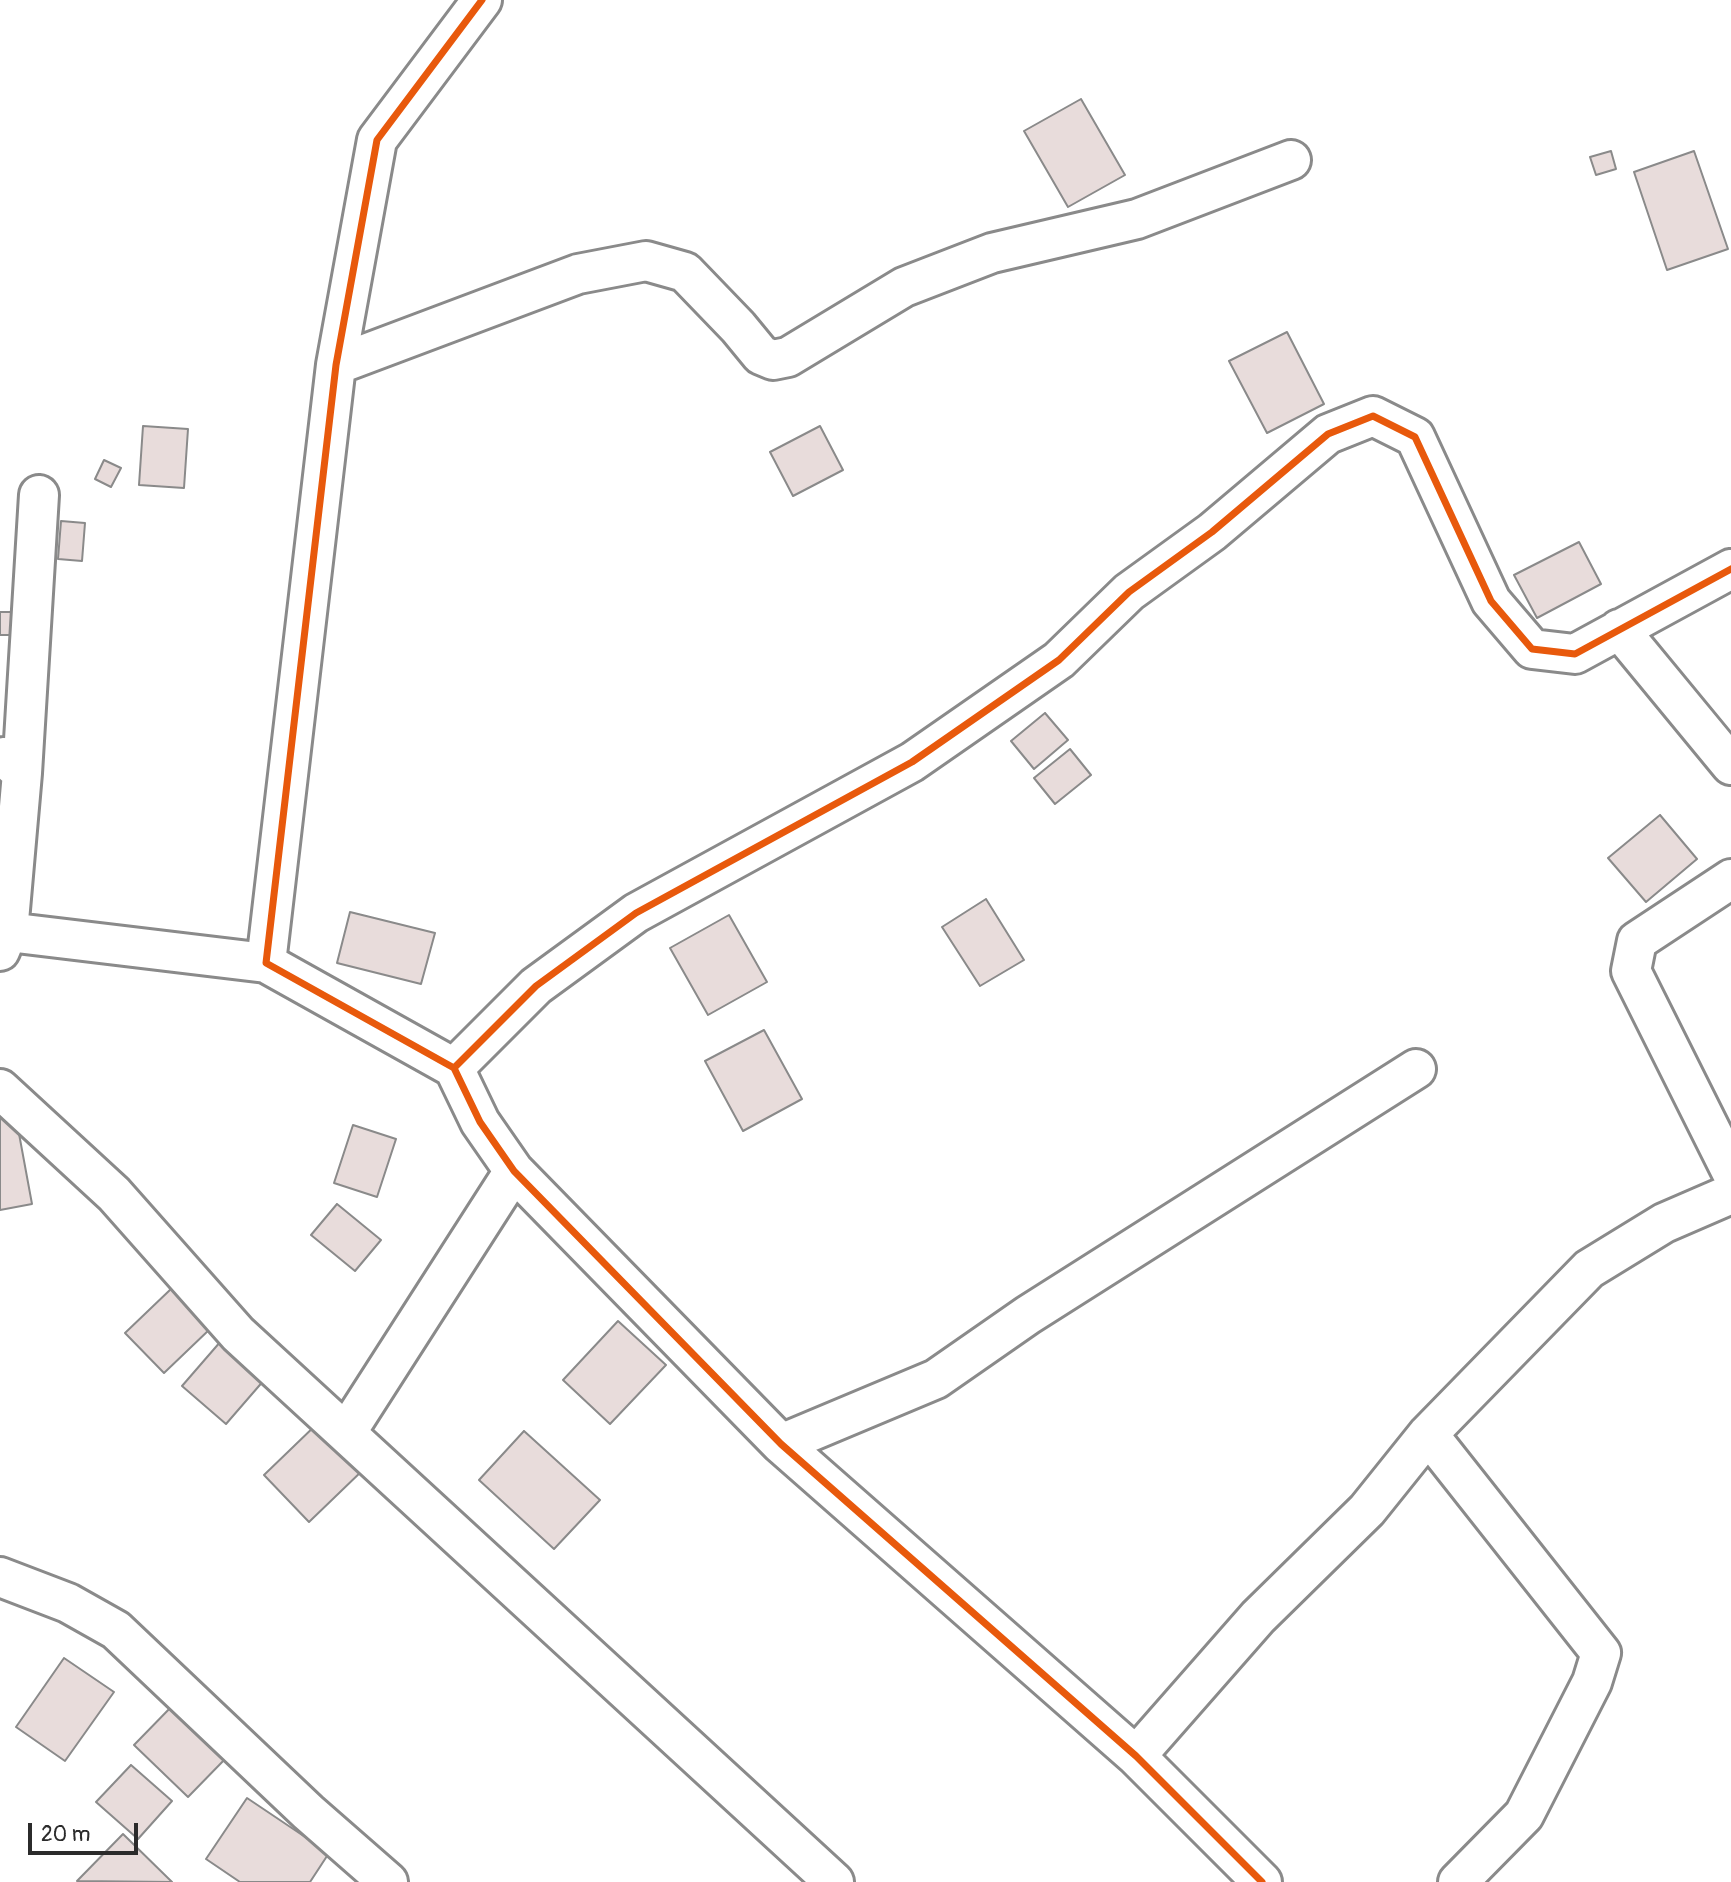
<!DOCTYPE html>
<html>
<head>
<meta charset="utf-8">
<style>
	body { margin:0 }
	#map { position:relative; width:1731px; height:1882px; overflow:hidden; background:#fff; font-family:Pangolin,sans-serif }
	canvas { display:block }
	.scale { position:absolute; left:28px; top:1823px; width:110px; height:32px; box-sizing:border-box; border:4px solid #2b2b2b; border-top:0; padding-left:9px; font-size:21px; line-height:24px; white-space:nowrap; color:#2b2b2b; -webkit-text-stroke:5px #fff; paint-order:stroke }
</style>
</head>
<body>
<div id="map">
<canvas width="1731" height="1882"></canvas>
<div class="scale">20 m</div>
</div>
<script>
const c = document.querySelector('canvas').getContext('2d');
c.lineJoin = 'round';
function paint(path, color) { c.fillStyle = color; c.fill(path, 'evenodd'); }
const toPath = rows => new Path2D(rows.map(r => 'M' + r).join(''));
function strokePath(path, color, width, dash) { c.strokeStyle = color; c.lineWidth = width; c.lineCap = dash ? 'butt' : 'round'; c.setLineDash(dash || []); c.stroke(path); }
const building = toPath([
	[1081,99,1125,175,1068,207,1024,131,1081,99],
	[1611,151,1616,169,1596,175,1590,157,1611,151],
	[1694,151,1728,249,1667,270,1634,172,1694,151],
	[1287,332,1324,404,1267,433,1229,361,1287,332],
	[143,426,188,429,184,488,139,485,143,426],
	[820,426,843,470,793,496,770,452,820,426],
	[104,460,121,468,111,487,95,479,104,460],
	[61,521,85,523,82,561,58,559,61,521],
	[1579,542,1601,584,1537,618,1514,575,1579,542],
	[0,612,13,612,14,635,0,635,0,612],
	[1045,713,1068,740,1034,769,1011,741,1045,713],
	[1070,749,1091,775,1055,804,1034,778,1070,749],
	[1660,815,1697,859,1646,902,1608,858,1660,815],
	[986,899,1024,960,980,986,942,927,986,899],
	[350,912,435,933,421,984,337,963,350,912],
	[729,915,767,982,708,1015,670,948,729,915],
	[764,1030,802,1099,743,1131,705,1061,764,1030],
	[15,1112,32,1204,0,1210,0,1115,15,1112],
	[353,1125,396,1139,377,1197,334,1183,353,1125],
	[337,1204,381,1240,355,1271,311,1235,337,1204],
	[172,1288,211,1328,164,1373,125,1333,172,1288],
	[618,1321,666,1365,610,1424,563,1380,618,1321],
	[221,1341,265,1379,226,1424,182,1386,221,1341],
	[320,1421,365,1468,309,1522,264,1475,320,1421],
	[524,1431,600,1500,554,1549,479,1480,524,1431],
	[64,1658,114,1692,65,1761,16,1727,64,1658],
	[175,1703,228,1756,188,1797,134,1745,175,1703],
	[131,1765,172,1801,138,1839,96,1802,131,1765],
	[247,1798,329,1853,310,1882,240,1882,206,1859,247,1798],
	[123,1834,172,1882,77,1881,123,1834]
]);
paint(building, '#e8dcdb');
strokePath(building, '#8a8a8a', 2);
const street = toPath([
	[482,0,377,140,336,365,266,963,454,1068,480,1122,514,1171,781,1444,1136,1756,1262,1882],
	[336,365,578,274,646,261,685,272,738,327,761,355,773,360,788,357,904,287,992,253,1137,219,1291,160],
	[1619,629,1731,765],
	[22,773,39,495],
	[1731,879,1637,941,1631,971,1731,1171],
	[8,932,266,963],
	[0,951,8,932,22,773,4,757],
	[454,1068,536,986,636,913,912,762,1059,660,1129,592,1212,532,1328,434,1373,416,1415,437,1491,601,1532,649,1575,654,1731,569],
	[0,1089,114,1194,238,1334,834,1882],
	[346,1433,514,1171],
	[1428,1434,1601,1653,1592,1682,1524,1815,1458,1882],
	[781,1444,936,1379,1028,1315,1416,1069],
	[0,1577,68,1603,116,1630,308,1812,388,1882],
	[1136,1756,1258,1617,1367,1510,1428,1434,1589,1269,1664,1223,1731,1194]
]);
strokePath(street, '#8a8a8a', 44);
strokePath(street, '#fff', 38);
strokePath(toPath([
	[482,0,377,140,336,365,266,963,454,1068,480,1122,514,1171,781,1444,1136,1756,1262,1882],
	[454,1068,536,986,636,913,912,762,1059,660,1129,592,1212,532,1328,434,1373,416,1415,437,1491,601,1532,649,1575,654,1731,569]
]), '#e8590c', 7);
</script>
</body>
</html>
